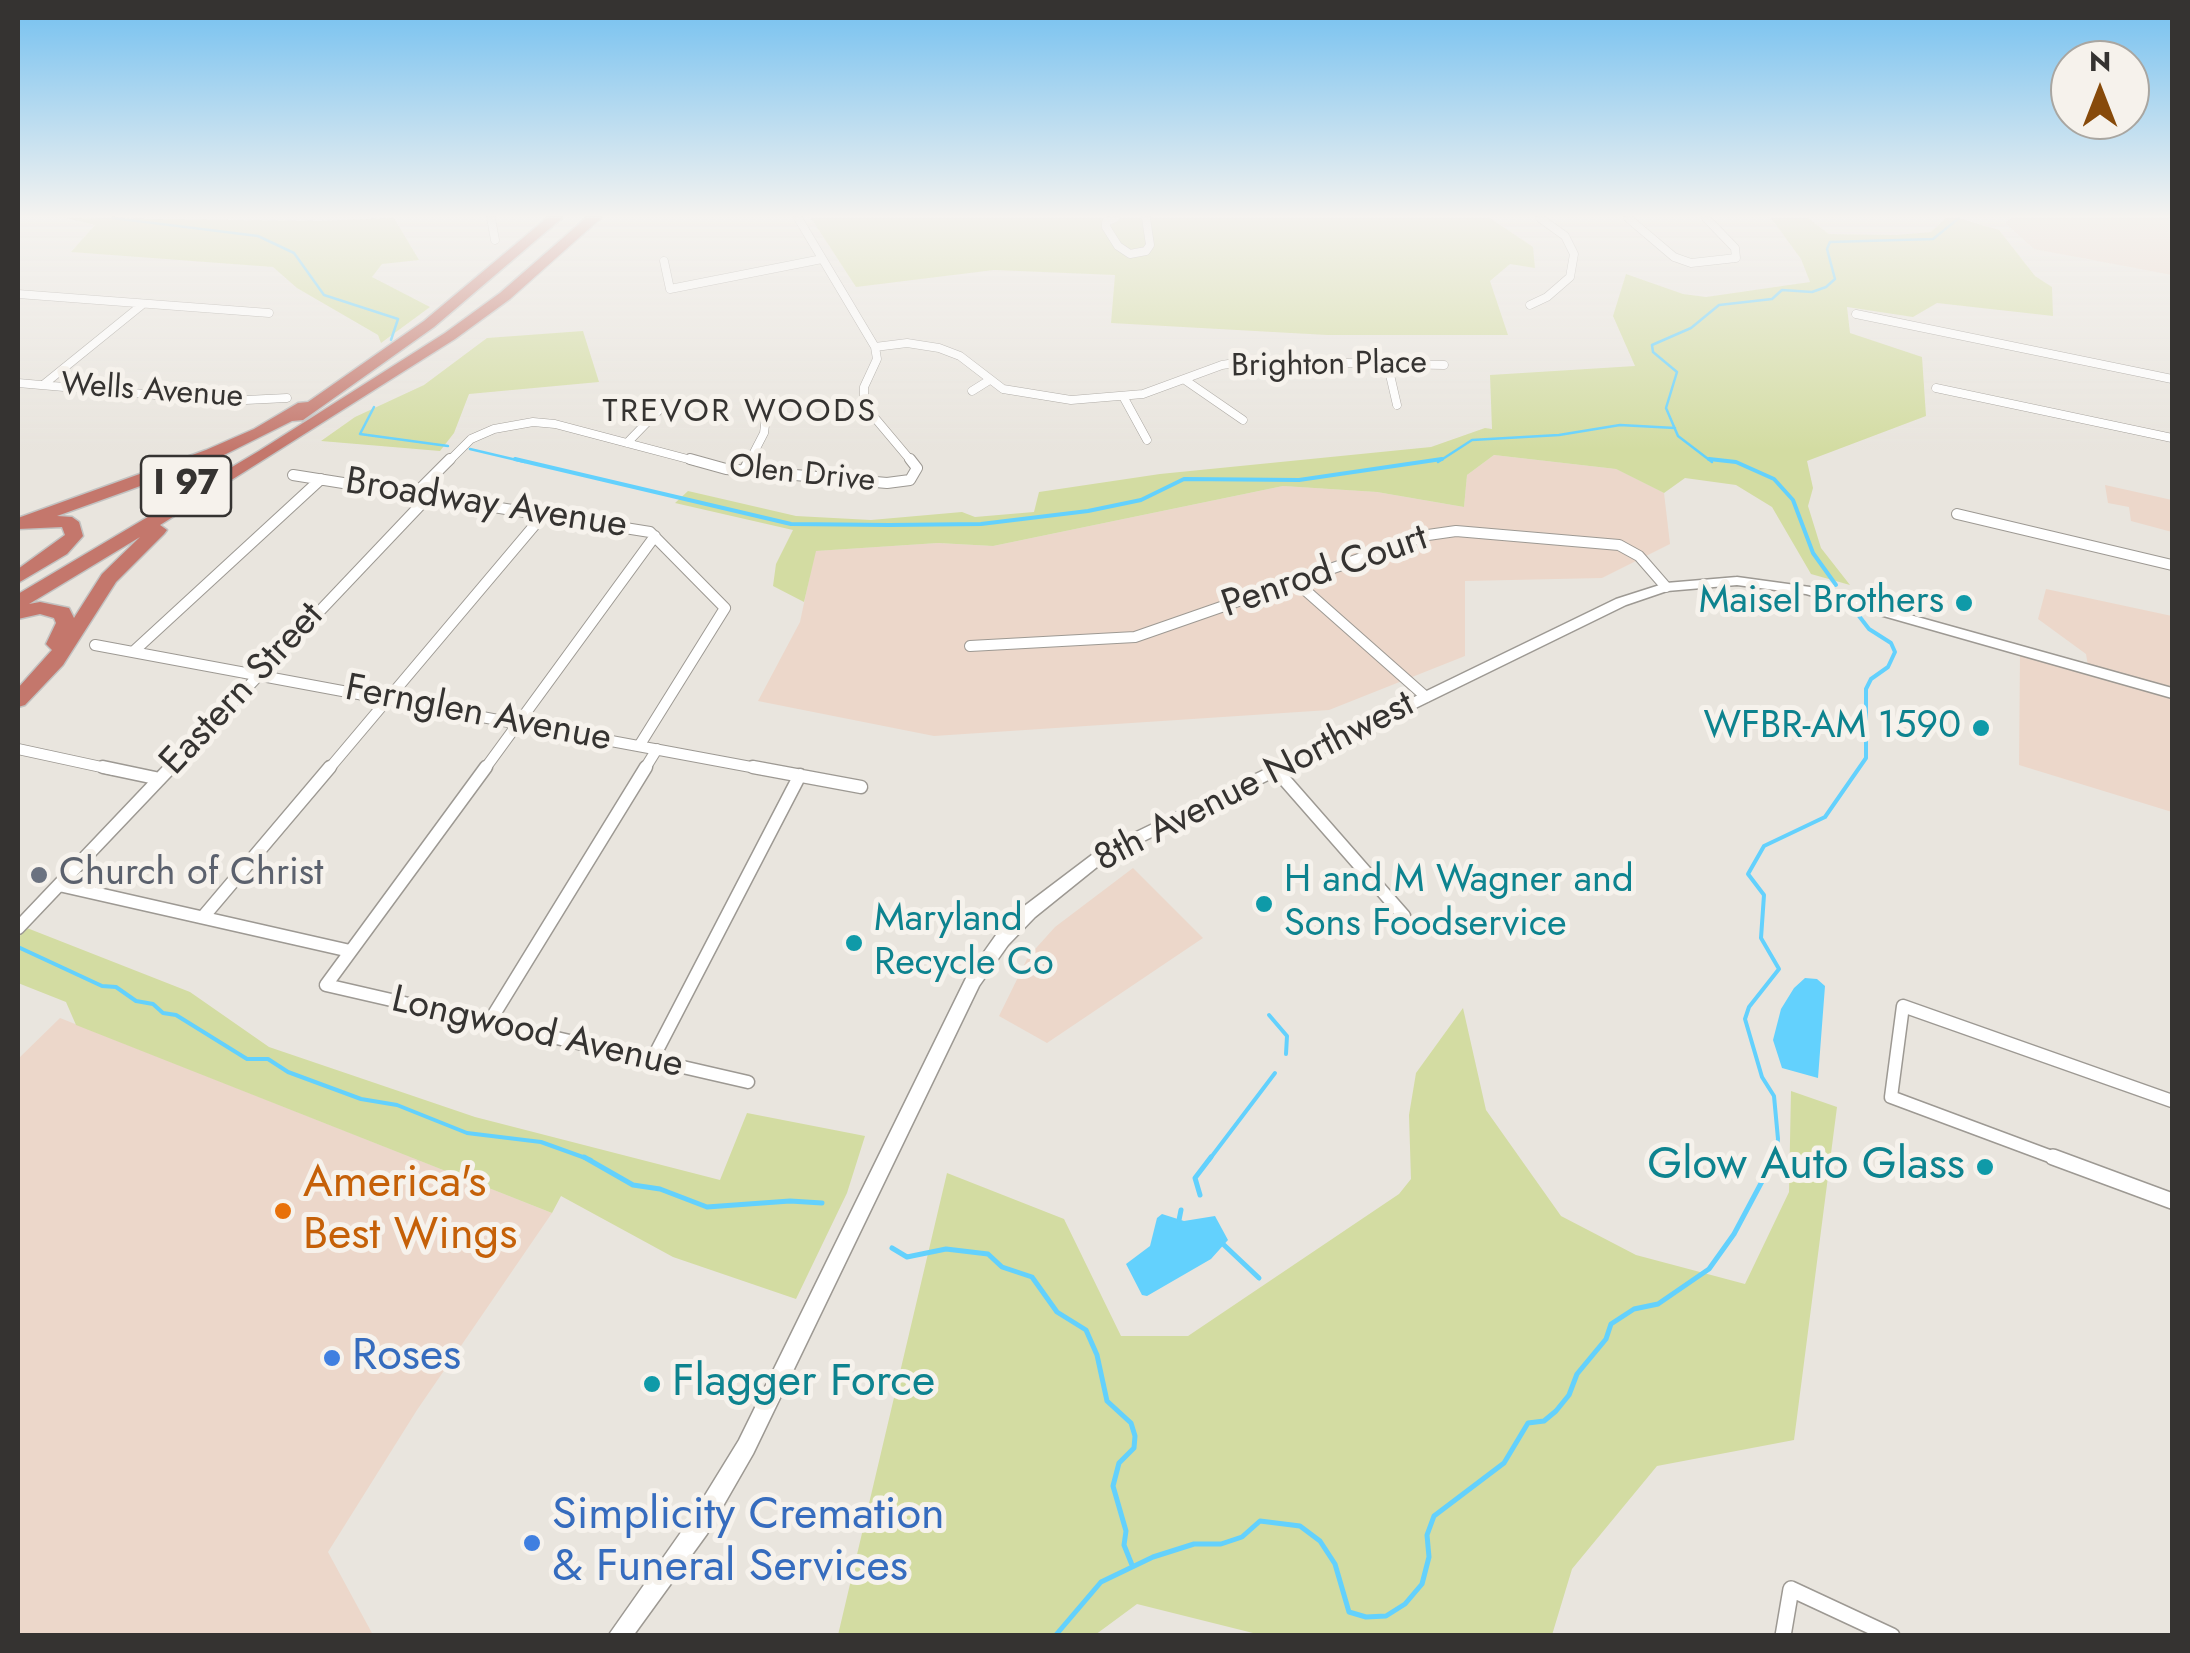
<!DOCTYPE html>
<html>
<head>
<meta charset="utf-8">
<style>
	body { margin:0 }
	#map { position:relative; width:2190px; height:1653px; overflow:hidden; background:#e9e5de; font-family:Jost,sans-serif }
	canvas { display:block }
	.frame { position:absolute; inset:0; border:20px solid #353331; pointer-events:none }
	.north { position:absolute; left:2050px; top:40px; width:100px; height:100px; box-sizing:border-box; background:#f6f2ec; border:2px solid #a9a6a1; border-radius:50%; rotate:0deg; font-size:28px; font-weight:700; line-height:40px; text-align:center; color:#353331 }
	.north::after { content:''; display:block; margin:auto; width:35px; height:45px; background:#874a0a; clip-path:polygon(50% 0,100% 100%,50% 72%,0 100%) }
</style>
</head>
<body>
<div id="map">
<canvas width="2190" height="1653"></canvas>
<div class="frame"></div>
<div class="north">N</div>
</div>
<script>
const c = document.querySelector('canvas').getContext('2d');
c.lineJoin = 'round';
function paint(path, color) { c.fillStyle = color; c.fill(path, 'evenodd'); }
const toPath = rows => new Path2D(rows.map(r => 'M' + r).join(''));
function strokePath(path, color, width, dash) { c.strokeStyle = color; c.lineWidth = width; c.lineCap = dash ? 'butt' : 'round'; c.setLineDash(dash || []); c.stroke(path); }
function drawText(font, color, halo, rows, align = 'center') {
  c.font = font + ' Jost,sans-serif'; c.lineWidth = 10; c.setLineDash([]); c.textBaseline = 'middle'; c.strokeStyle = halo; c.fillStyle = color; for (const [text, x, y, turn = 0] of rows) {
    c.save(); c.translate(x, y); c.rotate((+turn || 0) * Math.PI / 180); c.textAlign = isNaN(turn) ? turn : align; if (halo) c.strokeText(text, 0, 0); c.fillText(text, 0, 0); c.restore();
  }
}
paint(toPath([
	[2012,218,2169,218,2172,275,2034,249,2005,223],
	[1494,455,1616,469,1664,493,1670,544,1602,578,1465,581,1465,656,1329,710,934,736,758,701,800,622,815,551,938,543,993,546,1283,486,1377,492,1464,507,1467,475],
	[2105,485,2172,500,2172,532,2131,521,2129,507,2108,503],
	[2046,589,2172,616,2172,812,2019,765,2020,655,2089,672,2086,654,2038,619],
	[1133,868,1203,938,1047,1043,999,1016,1028,957,1055,927],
	[60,1018,552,1213,417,1410,328,1552,373,1635,18,1636,18,1059]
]), '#ecd7ca');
paint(toPath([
	[67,218,320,221,394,218,419,260,382,264,372,277,430,307,381,343,378,335,297,288,273,267,71,252,95,225],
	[811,218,1490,218,1533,247,1535,268,1510,264,1490,281,1508,335,1327,335,1111,323,1115,275,994,270,856,287],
	[1771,218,1808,218,1829,234,1896,235,1931,232,1946,218,1958,218,1999,230,2035,276,2052,287,2053,316,1937,303,1913,317,1847,307,1850,333,1922,357,1926,416,1807,461,1813,488,1808,506,1821,548,1850,585,1811,574,1772,507,1736,485,1685,478,1664,493,1616,469,1494,455,1467,475,1464,507,1377,492,1283,486,993,546,938,543,816,551,804,602,773,586,776,564,793,530,675,503,688,491,796,516,871,520,962,512,975,517,1034,512,1039,492,1160,474,1431,447,1485,428,1492,429,1490,375,1635,366,1613,316,1626,274,1683,294,1706,297,1810,282,1801,259],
	[583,331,599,382,469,394,454,433,440,451,321,441,355,417,424,385,487,338],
	[27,928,190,992,269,1047,475,1117,720,1180,747,1113,865,1136,847,1193,796,1299,673,1257,561,1196,552,1213,76,1025,66,1002,18,983,18,938],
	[1463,1008,1486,1110,1561,1216,1636,1255,1745,1284,1789,1192,1791,1091,1837,1107,1794,1440,1657,1466,1572,1569,1552,1635,1261,1635,1137,1604,1095,1635,838,1635,947,1173,1064,1219,1121,1336,1188,1336,1399,1194,1411,1179,1409,1115,1416,1073]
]), '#d3dca2');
paint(toPath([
	[1805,978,1817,979,1825,986,1818,1078,1782,1068,1773,1040,1781,1009,1794,988],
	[1162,1214,1184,1221,1215,1216,1228,1240,1211,1259,1147,1296,1142,1295,1126,1264,1150,1246,1157,1218]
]), '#63d1fd');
strokePath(toPath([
	[113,218,258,236,294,253,324,295,398,319,391,340],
	[374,407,360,434,448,446],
	[470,449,525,462],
	[1438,462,1472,440,1559,435,1620,425,1675,428],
	[1712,462,1678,436,1666,408,1677,372,1653,352,1652,345,1691,328,1719,305,1772,299,1782,290,1812,292,1826,287,1835,279,1827,249,1830,242,1933,239,1959,218]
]), '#63d1fd', 2.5);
strokePath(toPath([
	[515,459,791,524,889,525,981,524,1088,511,1141,500,1184,479,1299,480,1442,459],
	[1709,459,1736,462,1774,479,1793,500,1813,553,1836,585],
	[18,947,102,986,116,987,136,1001,153,1004,163,1013,176,1015,247,1059,268,1059,288,1072,361,1099,397,1105,467,1133,541,1142,591,1160],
	[1269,1015,1287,1036,1286,1054],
	[1209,1160,1275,1073],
	[1775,1160,1778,1139,1774,1096,1762,1077,1745,1019,1749,1007,1779,969,1761,938,1764,895,1748,874,1764,846,1825,817,1866,758,1866,689,1871,679,1888,667,1895,652,1891,643,1869,629,1859,616]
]), '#63d1fd', 4);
strokePath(toPath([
	[584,1157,633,1185,660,1189,707,1207,790,1201,822,1203],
	[1200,1195,1195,1178,1211,1157],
	[1179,1220,1181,1210],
	[1224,1245,1259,1278],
	[892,1248,907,1257,946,1249,988,1254,1002,1267,1032,1277,1057,1312,1086,1330,1097,1355,1107,1401,1131,1423,1135,1436,1134,1448,1119,1463,1113,1486,1126,1531,1124,1545,1132,1565],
	[1055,1636,1101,1582,1153,1557,1194,1544,1221,1544,1242,1537,1260,1521,1300,1526,1320,1541,1335,1564,1349,1612,1366,1617,1386,1616,1405,1604,1422,1584,1429,1557,1427,1535,1434,1516,1504,1463,1528,1423,1544,1421,1556,1411,1569,1395,1577,1374,1606,1339,1611,1324,1634,1309,1658,1304,1709,1269,1734,1234,1775,1157]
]), '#63d1fd', 5);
const minorFar3 = toPath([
	[491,218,495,240],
	[798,218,875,347,877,359,864,387,864,405,912,462],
	[1115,218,1106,222,1106,227,1118,246,1130,254,1146,251,1150,245,1146,218],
	[1628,218,1674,257,1691,263,1736,258,1735,248,1706,218],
	[664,261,670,289,822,259],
	[18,294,269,313],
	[1530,305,1547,297,1570,277,1574,254,1565,236,1540,218],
	[1856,314,2172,379],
	[875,347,907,343,939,348,960,356,1003,389,1071,400,1143,394,1222,365,1248,361,1444,365],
	[1387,362,1397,405],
	[1185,380,1243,420],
	[18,383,225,401,287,398],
	[43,385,143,304],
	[1936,388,2172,438],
	[972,391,988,381],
	[1124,398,1147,440],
	[627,443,660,409],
	[448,462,471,439,494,429,533,422,555,424,699,462],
	[749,462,764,433,766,417,758,401]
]);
const minorFar2 = toPath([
	[690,459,726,469,887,483,910,480,917,468,910,459],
	[744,471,750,459],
	[293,475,650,532,725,608,639,746],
	[415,494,450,459],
	[1957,514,2172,565],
	[1296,582,1426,697],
	[95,645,767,770],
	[970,646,1135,637,1428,535,1456,531,1619,545,1639,556,1666,587],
	[134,651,321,479],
	[18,749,115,770],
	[169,770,429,496],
	[328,770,544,514],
	[484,770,655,536],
	[644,770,657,749]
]);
const minorFar1 = toPath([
	[103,767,160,779],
	[486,767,326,985,748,1082],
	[753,767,861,787],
	[1276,770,1404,916],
	[59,885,350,951],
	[203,917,330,767],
	[18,928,171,767],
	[488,1024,646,767],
	[652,1060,800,775],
	[2060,1160,1891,1097,1903,1006,2172,1101]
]);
const minor = toPath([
	[2053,1157,2172,1201],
	[1783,1636,1791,1589,1892,1636]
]);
const tertiary = toPath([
	[1737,577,1810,587,2172,688,2172,698,1806,594,1737,585,1667,591,1626,605,1107,859,1035,917,1008,945,979,986,753,1454,707,1534,633,1636,608,1636,691,1518,739,1440,967,976,996,935,1023,907,1097,851,1616,599,1666,583,1737,577]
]);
const motorway = toPath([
	[547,218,562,218,434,327,303,420,292,421,218,458,57,516,72,517,79,522,83,536,67,554,18,583,18,569,65,535,62,527,18,529,18,518,206,450,254,429,298,403,308,402,424,321,547,218],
	[586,218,601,218,510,299,455,339,160,525,167,530,164,534,116,582,63,665,25,705,18,707,18,688,52,650,46,644,56,623,54,618,40,614,18,619,18,594,259,451,445,333,500,293,586,218],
	[140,537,102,574,74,618,69,608,40,602,29,604,140,537]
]);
strokePath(minorFar3, '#9d9993', 9);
strokePath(minorFar2, '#9d9993', 12);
strokePath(minorFar1, '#9d9993', 15);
strokePath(minor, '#9d9993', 18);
strokePath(tertiary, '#9d9993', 3);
strokePath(motorway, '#c2c2c1', 3);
strokePath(minorFar3, '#fff', 8);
strokePath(minorFar2, '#fff', 10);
strokePath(minorFar1, '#fff', 12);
strokePath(minor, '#fff', 15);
paint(tertiary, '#fff');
paint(motorway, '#c4776c');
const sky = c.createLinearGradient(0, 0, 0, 450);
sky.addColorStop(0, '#73c0f0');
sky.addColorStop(0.48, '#f5f3f0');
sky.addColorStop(1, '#f5f3f000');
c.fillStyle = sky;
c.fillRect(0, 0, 2190, 450);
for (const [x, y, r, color] of [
	[1964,603,10,"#0f9aa8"],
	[1981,728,10,"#0f9aa8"],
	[39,875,10,"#6b7280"],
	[1264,904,10,"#0f9aa8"],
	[854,943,10,"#0f9aa8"],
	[1985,1167,10,"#0f9aa8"],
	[283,1211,10,"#e8710a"],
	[332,1358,10,"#3f7fe0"],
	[652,1384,10,"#0f9aa8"],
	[532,1543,10,"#3f7fe0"]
]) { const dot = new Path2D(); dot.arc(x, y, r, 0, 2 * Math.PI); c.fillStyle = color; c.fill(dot); strokePath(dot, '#f6f2ec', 4); }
drawText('32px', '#353331', '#f6f2ec', [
	["Brighton Place",1329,366,-1],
	["Wells Avenue",152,392,4],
	["Olen Drive",802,475,6]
]);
c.letterSpacing = '2.5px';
drawText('32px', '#353331', '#f6f2ec', [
	["TREVOR WOODS",740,413]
]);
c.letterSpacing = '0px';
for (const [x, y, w] of [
	[186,486,90]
]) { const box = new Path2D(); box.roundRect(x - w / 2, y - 30, w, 60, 8); c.fillStyle = '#f6f2ec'; c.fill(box); strokePath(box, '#353331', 2.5); }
drawText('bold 35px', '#353331', null, [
	["I 97",186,486]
]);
drawText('38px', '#353331', '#f6f2ec', [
	["Broadway Avenue",486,505,9],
	["Penrod Court",1325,573,-19],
	["Eastern Street",243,690,-47],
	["Fernglen Avenue",478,715,11],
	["8th Avenue Northwest",1255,783,-27],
	["Longwood Avenue",537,1034,13]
]);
drawText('38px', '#0d838f', '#f6f2ec', [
	["Maisel Brothers",1944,603],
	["WFBR-AM 1590",1961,728],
	["H and M Wagner and",1284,882,"left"],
	["Sons Foodservice",1284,926,"left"],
	["Maryland",874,921,"left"],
	["Recycle Co",874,965,"left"]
], 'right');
drawText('38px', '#5b616d', '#f6f2ec', [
	["Church of Christ",59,875]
], 'left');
drawText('45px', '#0d838f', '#f6f2ec', [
	["Glow Auto Glass",1965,1167],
	["Flagger Force",672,1384,"left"]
], 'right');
drawText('45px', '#c56008', '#f6f2ec', [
	["America's",303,1185],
	["Best Wings",303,1237]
], 'left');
drawText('45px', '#366cbe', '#f6f2ec', [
	["Roses",352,1358],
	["Simplicity Cremation",552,1517],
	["& Funeral Services",552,1569]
], 'left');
</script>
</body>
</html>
